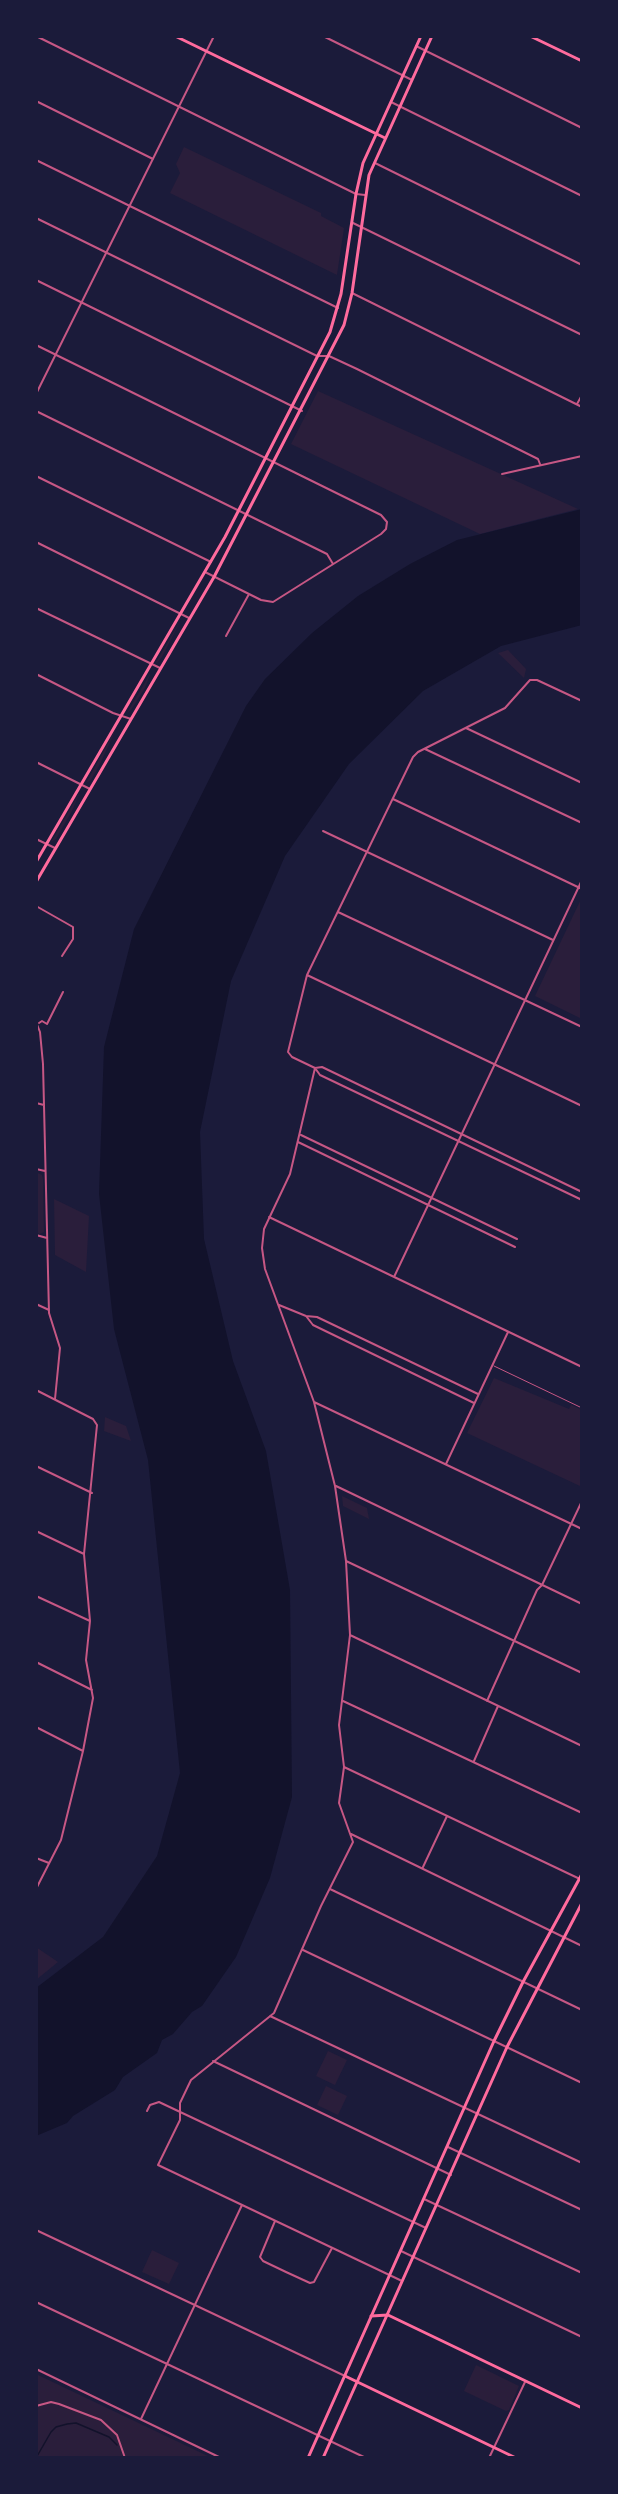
<!DOCTYPE html>
<html>
<head>
<meta charset="utf-8">
<style>
	body { margin:0 }
	#map { position:relative; width:618px; height:2494px; overflow:hidden; background:#1b1b3a; font-family:"IBM Plex Sans",sans-serif }
	canvas { display:block }
	.frame { position:absolute; inset:0; border:38px solid #1b1b3a; pointer-events:none }
</style>
</head>
<body>
<div id="map">
<canvas width="618" height="2494"></canvas>
<div class="frame"></div>
</div>
<script>
const c = document.querySelector('canvas').getContext('2d');
c.lineJoin = 'round';
function paint(path, color) { c.fillStyle = color; c.fill(path, 'evenodd'); }
const toPath = rows => new Path2D(rows.map(r => 'M' + r).join(''));
function strokePath(path, color, width, dash) { c.strokeStyle = color; c.lineWidth = width; c.lineCap = dash ? 'butt' : 'round'; c.setLineDash(dash || []); c.stroke(path); }
paint(toPath([
	[184,147,321,213,321,216,344,228,337,275,170,193,180,173,176,164],
	[318,391,578,509,480,534,291,444],
	[181,620,162,657,157,663,156,662],
	[508,650,526,669,524,678,498,653],
	[151,672,145,688,131,710,127,713],
	[118,725,99,766,91,780,86,783],
	[80,792,72,811,56,839,51,842],
	[582,897,582,1019,535,996],
	[36,1172,42,1175,43,1179,44,1232,40,1234,36,1232],
	[54,1199,89,1216,86,1272,55,1255],
	[494,1378,569,1409,571,1405,582,1410,582,1487,467,1433],
	[105,1417,126,1426,131,1441,104,1431],
	[342,1496,367,1508,369,1519,343,1506],
	[36,1947,58,1962,36,1980],
	[328,2051,347,2060,335,2085,316,2076],
	[326,2086,347,2096,338,2115,317,2105],
	[152,2250,179,2263,169,2284,142,2272],
	[476,2365,519,2386,509,2410,506,2411,464,2391],
	[36,2374,212,2458,36,2458]
]), '#2a1e3b');
paint(toPath([
	[582,509,582,625,501,646,423,691,349,764,285,856,231,981,200,1132,204,1239,233,1361,266,1451,290,1590,292,1797,270,1878,236,1957,202,2006,192,2012,173,2034,162,2040,157,2053,123,2077,115,2090,73,2116,67,2123,36,2136,36,1988,103,1937,157,1856,180,1773,148,1460,114,1329,99,1194,104,1047,134,929,246,706,265,679,312,633,358,596,410,564,457,540]
]), '#12122b');
strokePath(toPath([
	[36,2458,51,2432,56,2427,67,2424,76,2423,109,2437,117,2445]
]), '#12122b', 1.5);
strokePath(toPath([
	[494,1366,582,1408]
]), '#c65784', 1);
strokePath(toPath([
	[36,36,356,194,365,195],
	[323,36,412,80],
	[416,46,582,128],
	[36,101,153,159],
	[391,102,582,196],
	[36,160,338,308],
	[375,163,582,265],
	[36,218,317,356,329,356,357,369,538,459,540,464],
	[353,223,582,335],
	[36,280,302,411],
	[352,293,582,407],
	[36,345,381,515,387,522,386,529,381,534,273,602,261,600,205,572],
	[36,394,214,36],
	[577,404,582,395],
	[36,411,327,554,333,564],
	[502,474,582,456],
	[36,476,211,562],
	[36,542,189,618],
	[36,608,160,668],
	[226,636,249,594],
	[582,701,537,680,530,680,505,708,418,752,413,757,307,975,288,1052,292,1057,315,1068,320,1075,582,1200],
	[466,728,582,783],
	[425,749,582,823],
	[36,762,90,789],
	[393,799,582,889],
	[323,831,553,940],
	[36,839,55,848],
	[36,906,73,927,73,939,62,956],
	[338,912,582,1027],
	[307,975,582,1106],
	[36,1022,40,1032,43,1064,49,1313,60,1348,55,1399],
	[39,1023,42,1021,47,1024,63,992],
	[315,1068,290,1174,264,1229,262,1248,265,1269,314,1402,335,1486,346,1561,350,1635,339,1725,344,1767,339,1803,353,1842,321,1906,274,2013,191,2080,180,2103,180,2120,158,2165,402,2281],
	[315,1068,322,1067,582,1192],
	[36,1103,44,1105],
	[301,1135,517,1239],
	[298,1142,515,1247],
	[36,1169,45,1171],
	[269,1217,582,1367],
	[36,1235,47,1238],
	[394,1277,582,880],
	[36,1304,49,1310],
	[279,1305,306,1316,317,1317,478,1394],
	[306,1316,313,1325,474,1403],
	[36,1390,93,1419,97,1425,84,1554,90,1621,86,1660,93,1698,83,1751,61,1840,36,1889],
	[314,1402,582,1529],
	[446,1464,508,1332],
	[36,1466,92,1493],
	[336,1486,582,1604],
	[36,1531,84,1554],
	[346,1561,582,1673],
	[36,1596,90,1621],
	[350,1635,582,1746],
	[36,1662,92,1690],
	[343,1701,582,1813],
	[487,1701,537,1590,542,1585,582,1501],
	[36,1727,83,1751],
	[474,1761,498,1706],
	[344,1767,582,1880],
	[351,1834,582,1946],
	[36,1858,49,1863],
	[423,1867,447,1816],
	[330,1889,582,2010],
	[303,1950,582,2083],
	[270,2016,582,2163],
	[213,2061,451,2175],
	[147,2111,150,2105,159,2102,426,2228],
	[424,2199,582,2273],
	[275,2221,260,2257,263,2261,286,2272,310,2283,314,2282,332,2248],
	[36,2230,345,2376],
	[401,2251,582,2337],
	[36,2302,366,2458],
	[36,2369,221,2458],
	[36,2406,51,2402,59,2404,101,2420,117,2435,125,2458],
	[141,2419,242,2205],
	[489,2458,525,2382]
]), '#c65784', 2);
strokePath(toPath([
	[36,674,113,713,131,719],
	[448,2147,582,2210]
]), '#c65784', 2);
strokePath(toPath([
	[175,36,385,138],
	[530,36,582,61],
	[36,862,225,537,330,332,341,294,356,194,363,163,421,36],
	[36,882,214,577,344,325,352,293,369,175,432,36],
	[371,2316,388,2315,582,2408],
	[345,2376,516,2458]
]), '#ff6b9d', 3);
strokePath(toPath([
	[308,2458,494,2041,523,1982,582,1874],
	[323,2458,507,2047,582,1903]
]), '#ff6b9d', 3);
</script>
</body>
</html>
